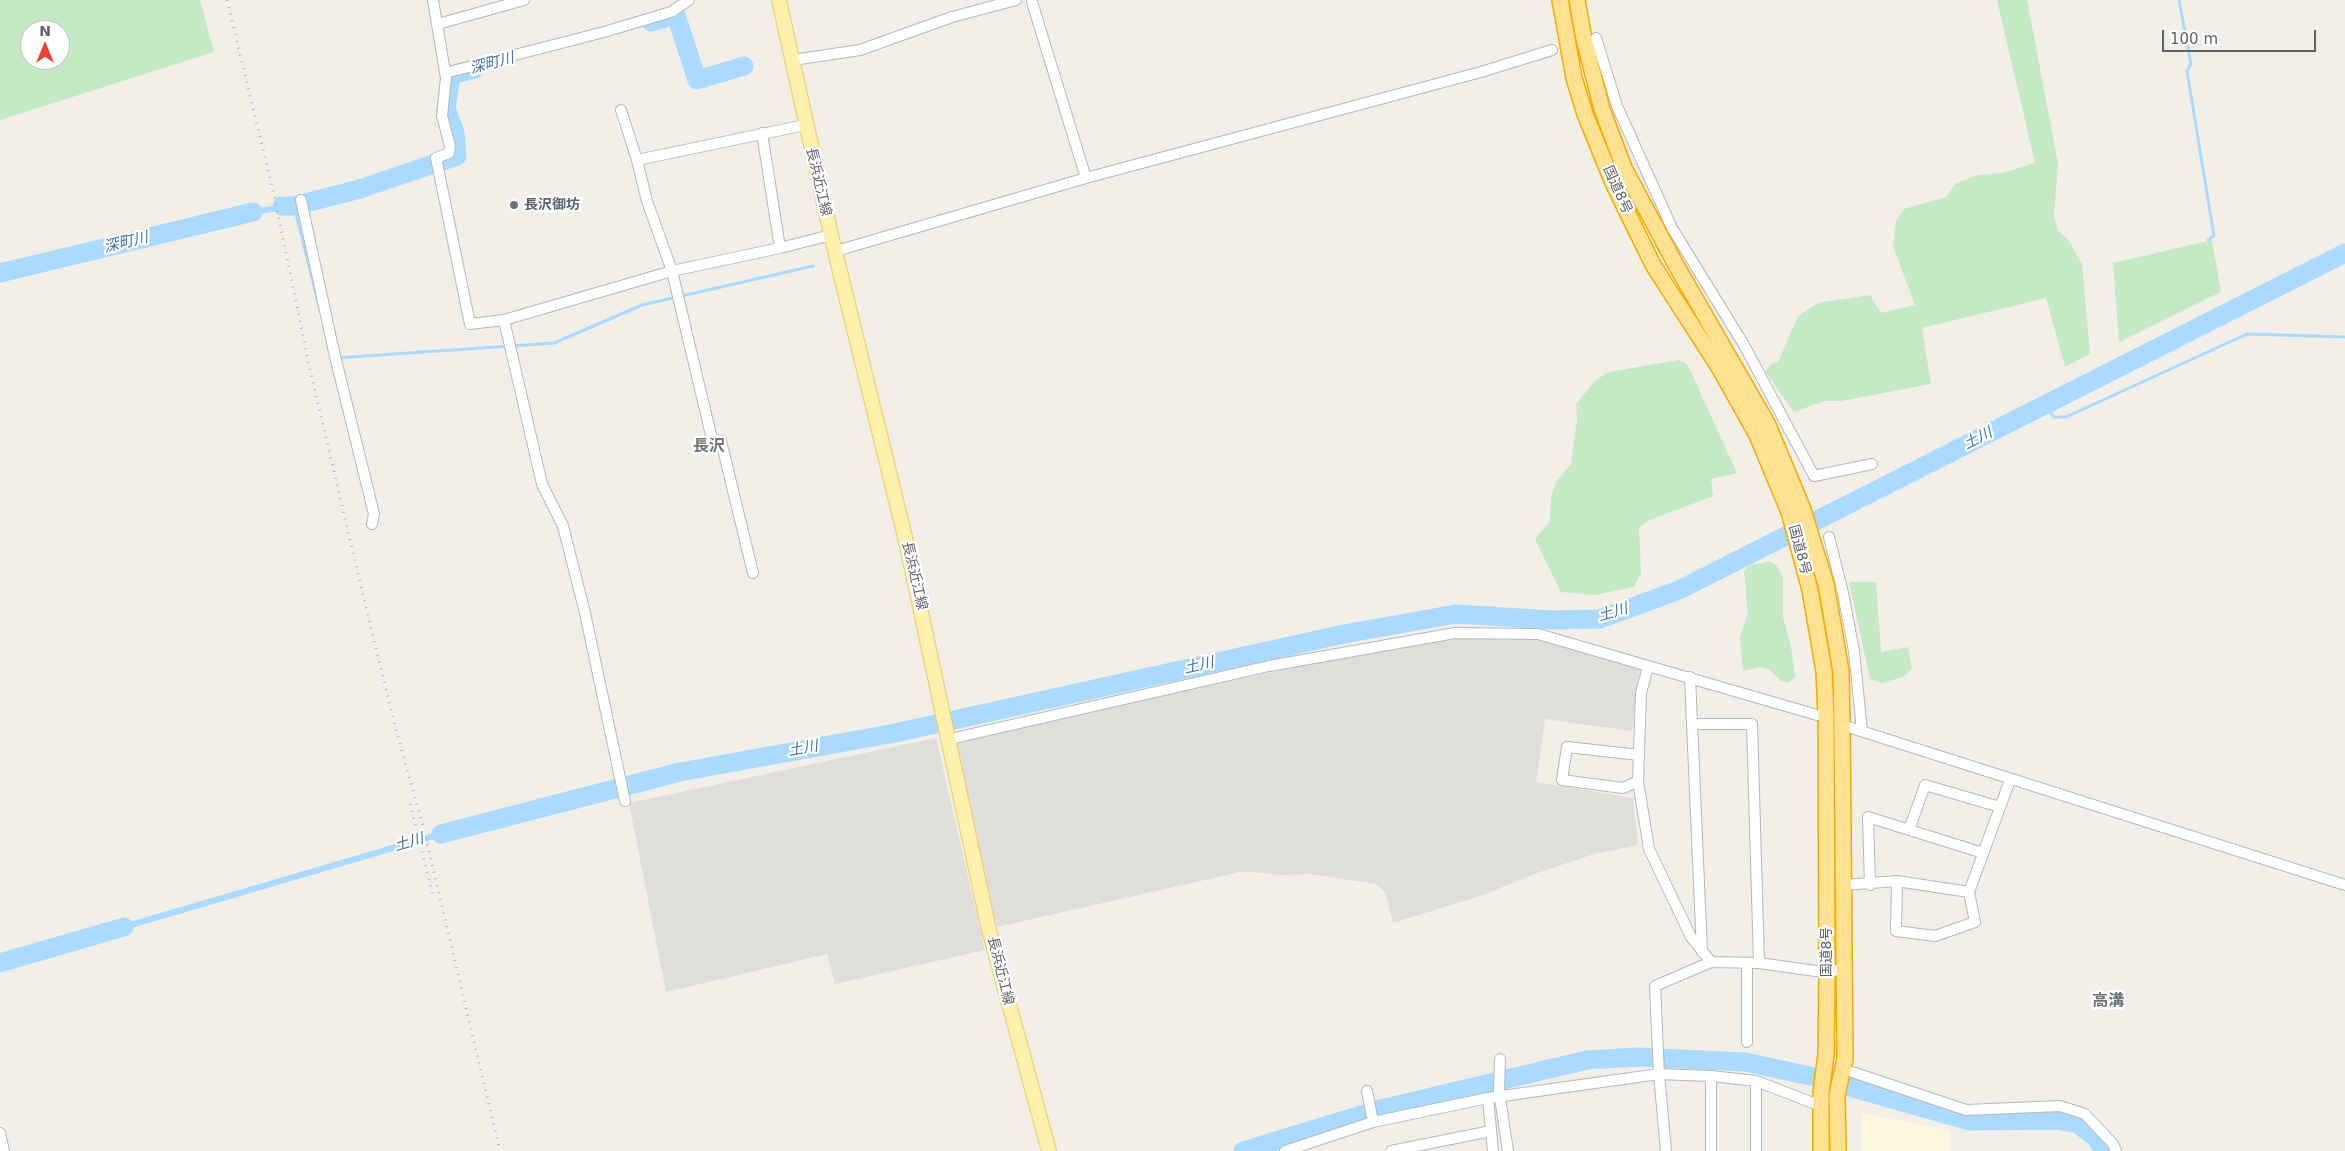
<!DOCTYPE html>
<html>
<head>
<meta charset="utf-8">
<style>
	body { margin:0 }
	#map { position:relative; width:2345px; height:1151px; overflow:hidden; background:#f1efe8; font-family:"DejaVu Sans",sans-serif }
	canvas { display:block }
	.north { position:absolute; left:20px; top:20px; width:50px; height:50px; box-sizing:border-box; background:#fff; border:1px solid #bfc1c3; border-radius:50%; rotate:0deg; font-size:14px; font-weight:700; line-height:20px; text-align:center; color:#5f6368 }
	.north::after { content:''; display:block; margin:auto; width:18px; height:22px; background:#ea4335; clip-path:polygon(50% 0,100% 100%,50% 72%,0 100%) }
	.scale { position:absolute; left:2162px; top:30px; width:154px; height:22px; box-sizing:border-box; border:2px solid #5f6368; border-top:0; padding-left:6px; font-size:15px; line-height:18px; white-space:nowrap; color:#5f6368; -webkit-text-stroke:4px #fff; paint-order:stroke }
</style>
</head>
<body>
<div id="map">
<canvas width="2345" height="1151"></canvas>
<div class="north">N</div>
<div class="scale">100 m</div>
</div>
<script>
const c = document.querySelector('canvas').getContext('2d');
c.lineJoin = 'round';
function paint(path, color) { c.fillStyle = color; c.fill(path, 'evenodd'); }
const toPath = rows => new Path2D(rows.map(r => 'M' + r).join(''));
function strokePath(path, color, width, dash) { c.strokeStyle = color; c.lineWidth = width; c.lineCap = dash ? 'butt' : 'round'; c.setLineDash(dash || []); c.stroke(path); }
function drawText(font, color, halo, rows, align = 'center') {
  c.font = font + ' "DejaVu Sans","Noto Sans JP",sans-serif'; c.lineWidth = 4.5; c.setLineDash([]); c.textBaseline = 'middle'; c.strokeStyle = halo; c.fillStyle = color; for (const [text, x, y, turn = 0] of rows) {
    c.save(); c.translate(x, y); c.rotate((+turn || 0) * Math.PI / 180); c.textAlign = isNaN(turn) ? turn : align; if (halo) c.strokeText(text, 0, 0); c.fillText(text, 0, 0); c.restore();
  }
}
paint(toPath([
	[1861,1113,1949,1130,1951,1151,1861,1151]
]), '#fef7e0');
paint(toPath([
	[1453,638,1537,640,1640,669,1632,731,1545,719,1536,782,1633,798,1638,845,1594,854,1537,873,1483,895,1393,923,1385,892,1376,884,1310,874,1280,875,1253,872,1240,872,997,927,954,742,1110,706,1340,658],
	[936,738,985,950,835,984,827,954,666,992,629,803]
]), '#e0deda');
paint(toPath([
	[0,0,200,0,214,52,0,120],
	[30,30,60,30,60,60,30,60],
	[1997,0,2027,0,2058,163,2054,217,2058,230,2069,241,2082,264,2090,354,2065,367,2046,298,1922,328,1931,384,1841,401,1824,401,1794,412,1765,371,1771,364,1778,362,1798,316,1818,303,1870,295,1881,313,1915,305,1893,246,1896,222,1904,209,1946,197,1955,184,1978,175,2003,173,2035,163],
	[2212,240,2221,292,2119,342,2113,263],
	[1679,360,1686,363,1690,370,1737,473,1711,479,1713,496,1645,522,1639,528,1641,573,1634,587,1595,595,1561,592,1535,539,1550,521,1551,497,1556,482,1571,464,1577,419,1576,404,1596,380,1609,372],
	[1770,561,1776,565,1783,578,1783,617,1791,647,1795,677,1789,682,1781,681,1770,670,1761,667,1743,671,1740,637,1748,614,1744,572,1748,566],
	[1849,582,1876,582,1881,652,1908,647,1912,669,1903,677,1882,683,1870,679]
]), '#c5e8c5');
paint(toPath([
	[294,203,297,208,253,215,252,209],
	[464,824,465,830,101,937,99,931]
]), '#aadaff');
strokePath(toPath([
	[2179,0,2191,64,2187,71,2214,236,2208,240],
	[294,206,321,314],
	[336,358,554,343,642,305,813,266],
	[2044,405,2054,417,2066,417,2247,334,2345,337]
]), '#aadaff', 3);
strokePath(toPath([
	[651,22,676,15,697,80,744,66],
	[282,206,294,206,360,189,457,156,455,132,446,109,451,75,475,69],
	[0,273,253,212],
	[441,834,680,772,895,733,1344,634,1456,614,1552,620,1600,619,1679,590,2345,253],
	[0,963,124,927],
	[1243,1151,1377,1110,1587,1060,1638,1057,1745,1062,1815,1077,1970,1121,2056,1120,2078,1124,2096,1138,2105,1151]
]), '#aadaff', 19);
const minor = toPath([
	[433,0,446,78,442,116,450,146,449,153,436,158,470,324,504,320,672,271,780,248,831,235],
	[1032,2,1086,178],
	[438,24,524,0],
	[1596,38,1617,106,1672,228,1744,345,1814,476,1872,464],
	[793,60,860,50,952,17,1016,0],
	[445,73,604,32,671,12,689,0],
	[621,110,637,160,647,201,672,271,712,439,721,441,753,573],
	[762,133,780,248],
	[637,160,805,125],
	[301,200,334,352,374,514,372,524],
	[836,251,1086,178,1481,72,1552,50],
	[504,320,542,484,563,526,585,613,625,801],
	[1829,537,1843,593,1854,651,1862,731],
	[1648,667,1641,693,1638,781,1649,849,1691,937,1711,962,1655,986,1659,1074,1666,1151],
	[1690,677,1702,952],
	[1693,724,1752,724,1759,963,1711,962],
	[1842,725,2345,885],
	[950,739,1269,666,1455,633,1538,634,1817,715,1826,715],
	[1638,781,1623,788,1562,780,1567,747,1639,755],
	[1909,830,1925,785,2000,807],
	[1897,881,1896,931,1935,936,1975,922,1969,892,2010,780],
	[1844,885,1897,881,1969,892],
	[1870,885,1868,817,1983,853],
	[1759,963,1816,971,1844,970],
	[1747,1042,1747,963],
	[1500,1059,1499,1091,1508,1151],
	[1852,1072,1966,1110,2060,1106,2085,1114,2113,1144,2116,1151],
	[1711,1076,1711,1151],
	[1367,1091,1373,1122],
	[1488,1098,1493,1151],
	[0,1133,4,1151],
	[1285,1151,1373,1122,1488,1098,1659,1074,1711,1076,1756,1081,1821,1106],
	[1391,1151,1491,1131],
	[1756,1151,1756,1081]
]);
const major = toPath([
	[779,0,831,235,905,537,989,930,1049,1151]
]);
const highway = toPath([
	[1560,0,1574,78,1585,114,1613,183,1653,265,1720,369,1757,435,1789,512,1810,590,1824,671,1826,715,1827,971,1826,1055,1821,1092,1821,1151],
	[1577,0,1584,39,1602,109,1624,168,1676,265,1768,425,1802,507,1826,584,1841,671,1842,725,1845,1059,1837,1095,1838,1151]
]);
strokePath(minor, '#b5b8bc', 12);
strokePath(major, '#f2c960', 16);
strokePath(highway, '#f9ab00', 18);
strokePath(minor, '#fff', 10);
strokePath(major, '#fff2af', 14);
strokePath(highway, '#fde293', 15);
strokePath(toPath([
	[227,0,275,199,309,365,363,595,396,730,422,822,500,1151],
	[410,804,433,896]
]), '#b6b7b8', 3, [1, 6]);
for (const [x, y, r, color] of [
	[514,205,5,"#6b7280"]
]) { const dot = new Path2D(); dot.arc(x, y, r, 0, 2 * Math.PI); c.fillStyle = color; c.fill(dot); strokePath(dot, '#fff', 2); }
drawText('14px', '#5f6368', '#fff', [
	["長浜近江線",818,182,77],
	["国道8号",1617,190,66],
	["国道8号",1799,550,75],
	["長浜近江線",914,576,77],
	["国道8号",1827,952,-90],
	["長浜近江線",1000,971,76]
]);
drawText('bold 14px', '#5b616d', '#fff', [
	["長沢御坊",524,205]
], 'left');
drawText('italic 15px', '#4174aa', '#fff', [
	["深町川",492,64,-15],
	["深町川",126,243,-14],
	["土川",1978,439,-27],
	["土川",1613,613,-17],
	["土川",1199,666,-12],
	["土川",803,749,-10],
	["土川",409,843,-16]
]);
drawText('bold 16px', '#70757a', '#fff', [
	["長沢",709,447],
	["高溝",2108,1002]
]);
</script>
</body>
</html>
